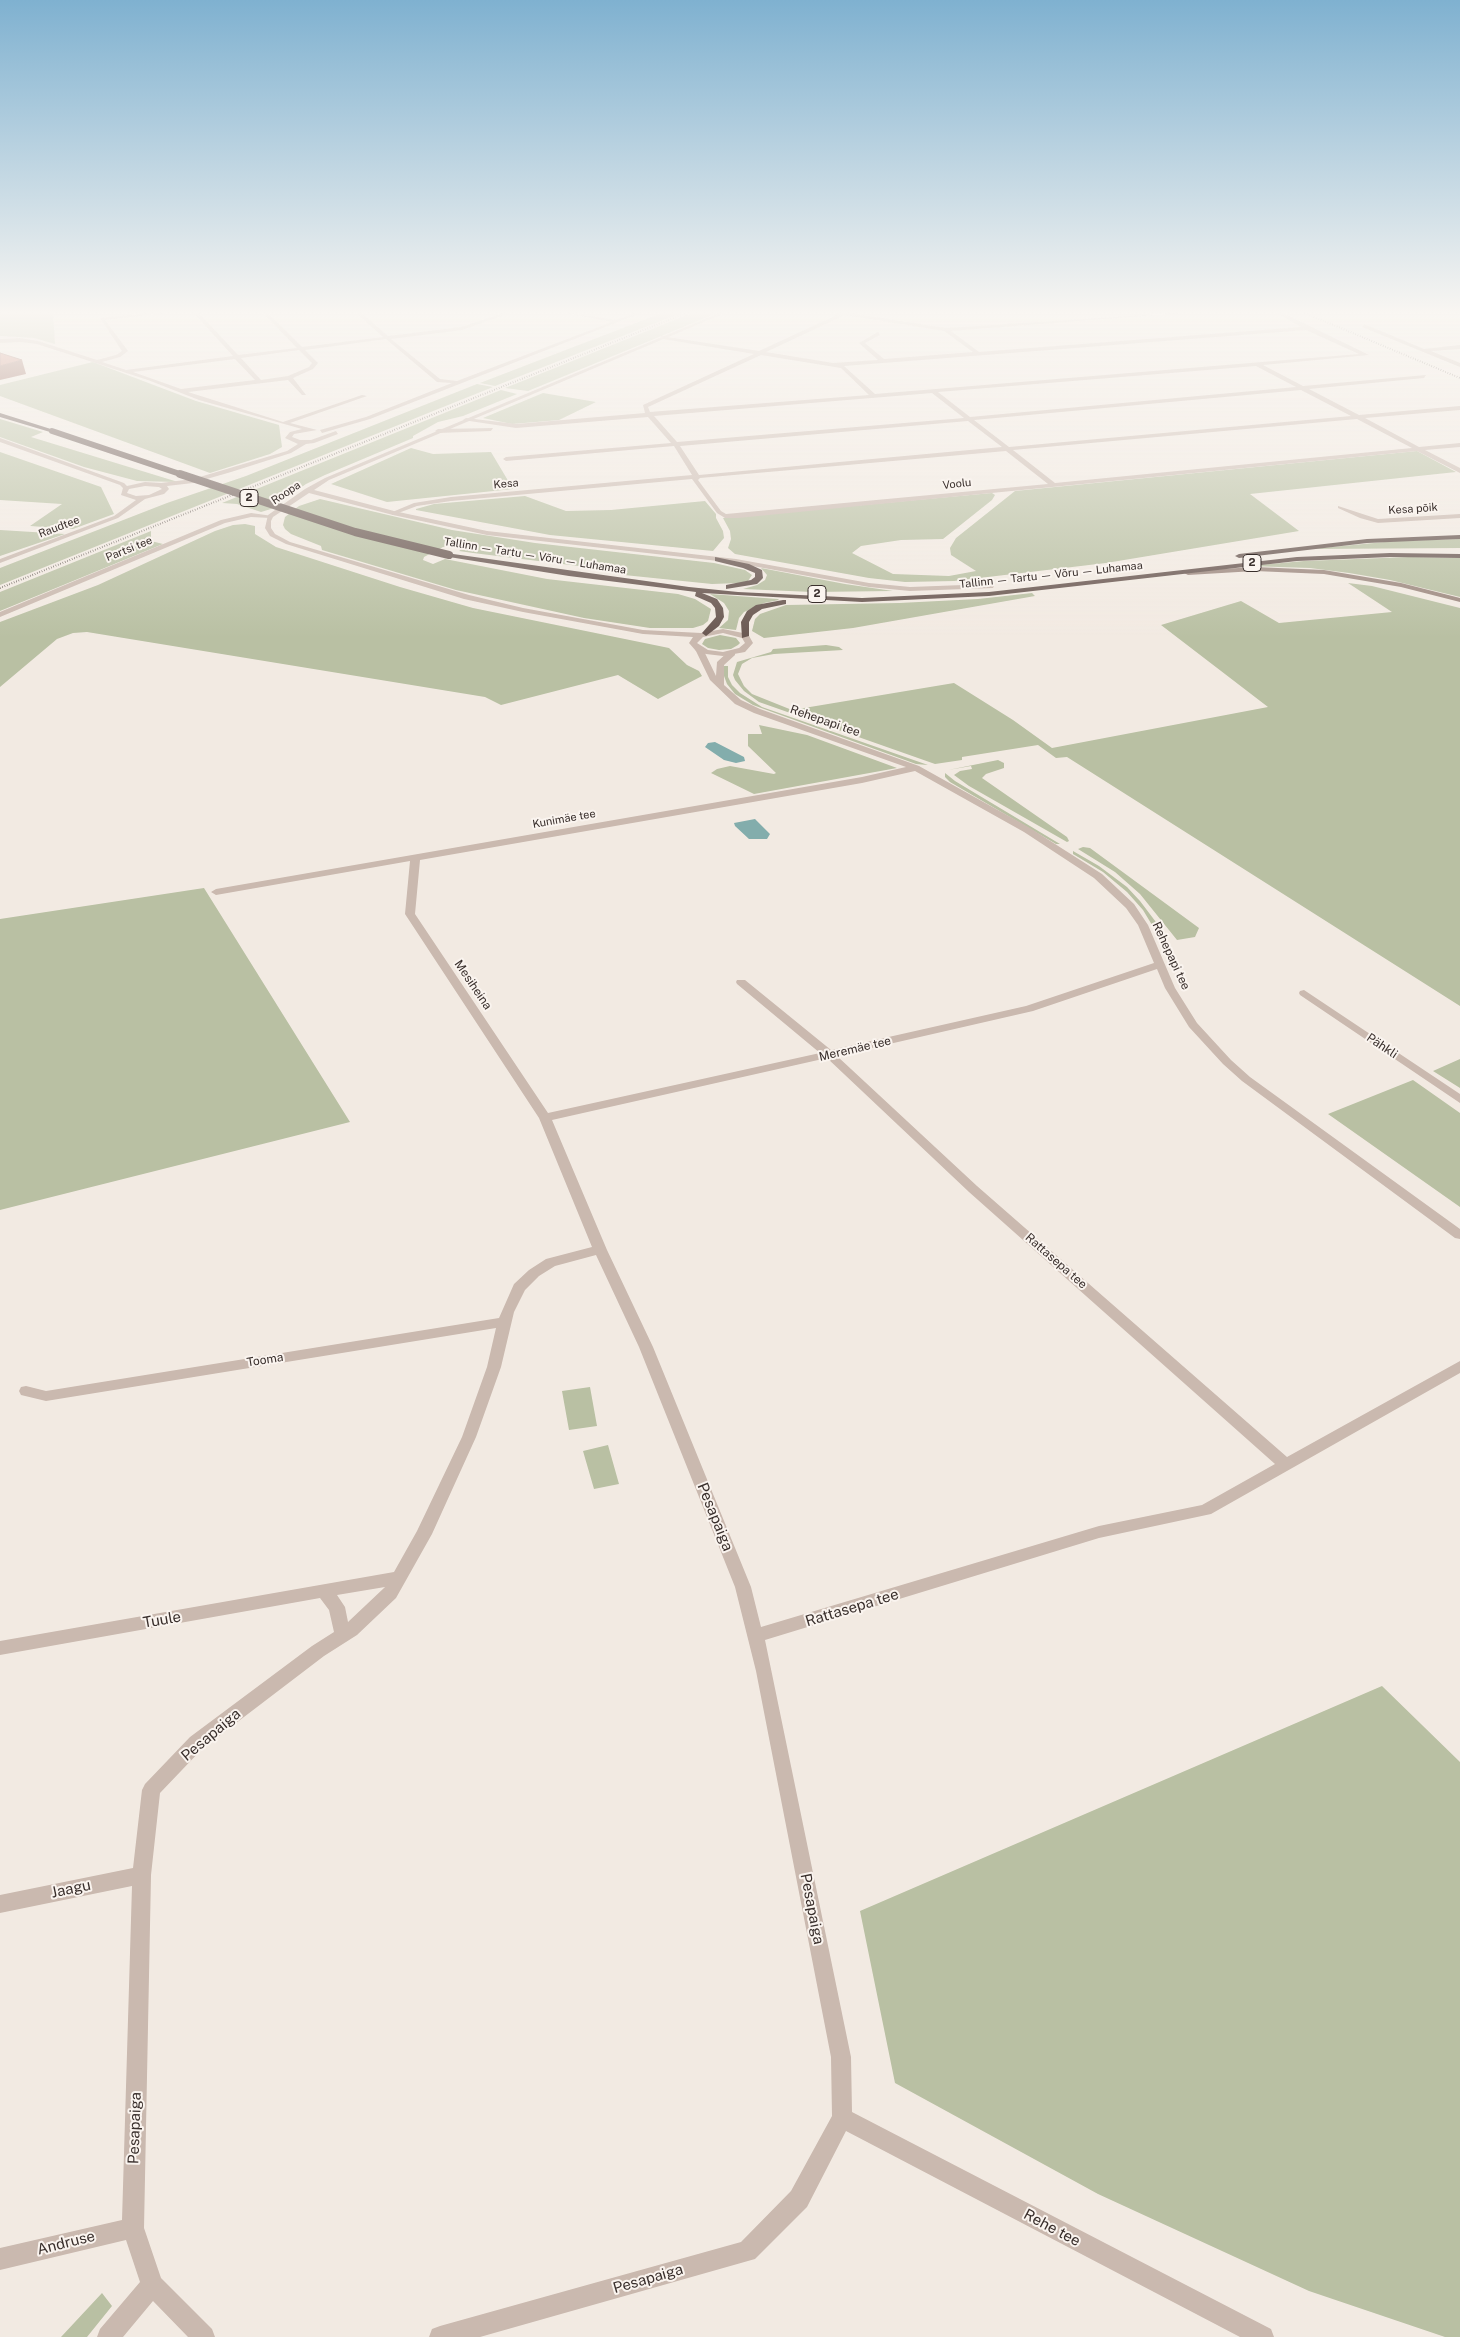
<!DOCTYPE html>
<html>
<head>
<meta charset="utf-8">
<style>
	body { margin:0 }
	canvas { display:block; background:#f2eae2 }
</style>
</head>
<body>
<canvas width="1460" height="2337"></canvas>
<script>
const c = document.querySelector('canvas').getContext('2d');
c.lineJoin = 'round';
function paint(path, color) { c.fillStyle = color; c.fill(path, 'evenodd'); }
const toPath = rows => new Path2D(rows.map(r => 'M' + r).join(''));
function strokePath(path, color, width, dash) { c.strokeStyle = color; c.lineWidth = width; c.lineCap = dash ? 'butt' : 'round'; c.setLineDash(dash || []); c.stroke(path); }
function drawText(font, color, halo, rows, align = 'center') {
  c.font = font + ' "Public Sans",sans-serif'; c.lineWidth = 4; c.setLineDash([]); c.textBaseline = 'middle'; c.strokeStyle = halo; c.fillStyle = color; for (const [text, x, y, turn = 0] of rows) {
    c.save(); c.translate(x, y); c.rotate((+turn || 0) * Math.PI / 180); c.textAlign = isNaN(turn) ? turn : align; if (halo) c.strokeText(text, 0, 0); c.fillText(text, 0, 0); c.restore();
  }
}
paint(toPath([
	[14,311,53,311,55,344,34,338,0,336,0,312],
	[667,311,686,311,495,386,480,383],
	[697,311,722,311,528,391,505,388],
	[93,362,196,401,279,425,282,447,270,454,210,473,0,396,0,385],
	[477,384,493,387,0,585,0,568,167,503,246,476],
	[501,390,517,394,463,416,438,422,413,436,413,438,325,475,306,484,271,509,261,512,237,504,222,503],
	[543,393,596,402,559,420,512,424,483,418],
	[0,419,43,432,31,437,178,482,137,481,84,467,0,437],
	[411,448,433,454,491,452,513,489,387,502,331,484],
	[1417,451,1456,472,1250,494,1299,531,1106,563,954,581,905,582,869,578,735,554,728,548,731,539,730,531,723,518,992,493,995,495,992,500,943,539,901,540,861,546,852,553,893,574,949,576,976,571,951,555,950,548,956,538,1015,491],
	[0,452,101,487,114,514,73,529,30,526,62,504,0,500],
	[525,496,566,511,611,510,705,501,716,514,716,518,723,531,724,538,713,551,550,535,416,510,416,509,434,504],
	[320,499,452,530,535,543,714,563,745,570,752,575,748,581,739,583,712,584,624,575,628,572,473,553,459,551,465,547,458,545,443,547,424,557,423,560,433,564,445,559,547,579,678,594,695,599,711,609,708,621,703,625,693,628,650,628,584,618,456,590,322,550,321,546,291,534,285,529,283,525,285,517,299,506],
	[245,524,255,526,255,534,276,547,400,587,473,608,669,648,687,665,699,671,702,676,658,699,618,675,501,705,485,697,87,632,73,633,57,639,0,687,0,622,98,585,215,531,233,525],
	[0,530,65,534,0,556],
	[151,531,151,541,163,544,0,611,0,592],
	[1460,539,1460,548,1311,549,1395,541],
	[1409,557,1460,558,1460,597,1390,580,1349,573,1310,568,1249,566,1304,561],
	[761,568,845,584,893,591,812,592,743,589,757,585,765,580,767,575],
	[1348,583,1372,586,1460,608,1460,1006,1067,757,1056,758,1038,745,962,757,962,760,935,764,759,702,744,691,735,680,733,675,737,662,771,652,773,649,826,645,839,647,843,650,774,654,752,658,742,664,738,674,744,686,752,694,792,710,954,683,1013,720,1052,748,1268,707,1161,625,1241,601,1279,623,1392,612],
	[1032,593,1035,596,853,628,764,638,752,631,755,619,760,614,786,605,899,603,978,599],
	[710,594,778,599,779,600,764,603,744,612,739,618,736,630,719,628,728,620,729,611,724,603],
	[720,635,736,638,740,643,738,645,731,649,719,650,708,648,702,644,705,639],
	[724,666,728,666,728,677,732,685,740,693,762,707,928,765,916,764,753,705,735,694,727,684,724,676],
	[759,725,807,735,897,768,754,794,711,773,717,769,730,766,774,774,776,773,748,746,748,734,762,734],
	[998,760,1004,763,1004,768,986,774,982,778,1067,837,1069,841,1067,842,969,786,954,775,960,771,972,769,971,766,948,770],
	[945,773,955,781,1060,844,1056,844,950,782,945,777],
	[1083,847,1090,848,1199,928,1195,937,1177,940,1140,894,1115,872,1078,849],
	[1073,851,1099,866,1127,887,1140,901,1168,938,1163,937,1155,930,1143,910,1127,892,1103,872,1073,854],
	[204,888,350,1122,0,1210,0,919],
	[1460,1059,1460,1088,1433,1071],
	[1413,1080,1460,1113,1460,1207,1328,1114],
	[590,1387,597,1426,569,1430,562,1391],
	[608,1445,619,1484,594,1489,583,1451],
	[1382,1686,1460,1762,1460,2337,1445,2337,1309,2291,1098,2194,895,2083,860,1911],
	[102,2293,112,2306,87,2337,61,2337]
]), '#b9c0a3');
paint(toPath([
	[715,742,744,757,745,761,736,763,724,760,705,747,708,743],
	[755,819,770,834,767,839,749,839,735,826,734,823]
]), '#83adac');
paint(toPath([
	[168,311,183,311,105,320,128,351,120,357,102,362,126,370,233,356,192,311,197,311,238,355,297,348,261,311,266,311,302,347,383,337,354,311,359,311,388,336,461,327,509,311,515,311,462,330,391,339,440,379,457,381,612,322,555,311,617,320,640,311,646,311,370,419,322,433,320,430,366,417,452,383,437,382,386,339,305,350,318,363,313,369,293,378,306,395,302,395,288,380,188,392,283,422,362,395,367,396,290,423,317,430,294,434,292,437,300,440,311,440,336,431,338,434,314,443,306,444,291,453,231,472,193,483,167,486,169,489,164,494,145,499,118,518,0,563,0,559,114,516,136,500,121,495,123,488,120,485,0,442,0,438,124,483,127,486,145,482,161,483,193,479,287,451,298,444,285,438,290,432,302,429,199,400,148,380,37,344,20,342,0,343,0,339,20,338,38,341,97,360,116,355,122,351,100,318,168,311],
	[299,350,312,363,309,367,288,376,261,380,241,358,299,350],
	[235,359,255,380,181,389,133,372,235,359],
	[145,486,159,487,162,489,149,495,136,496,127,493,129,489,145,486],
	[825,311,853,311,850,313,946,328,1207,311,951,331,979,352,1301,327,1274,311,1279,311,1369,355,1263,365,1303,386,1426,375,1424,378,1309,389,1359,415,1460,406,1460,410,1365,418,1419,447,1460,443,1460,447,1425,450,1460,468,1460,473,1417,451,738,518,725,518,717,513,692,479,451,501,417,506,393,515,390,513,414,503,451,497,692,475,674,446,506,461,503,459,506,457,671,443,648,417,516,428,463,420,466,418,516,424,645,413,643,405,754,354,663,339,661,336,759,351,839,314,825,311],
	[845,315,944,331,973,352,884,359,865,343,880,335,878,332,859,343,878,360,833,363,766,352,845,315],
	[1306,330,1359,354,875,394,844,366,1306,330],
	[761,355,841,368,869,395,650,412,648,407,761,355],
	[1256,366,1296,387,970,417,938,392,1256,366],
	[1301,390,1351,416,1009,447,974,420,1301,390],
	[932,393,964,418,677,442,654,416,932,393],
	[1357,419,1412,448,1055,483,1013,450,1357,419],
	[968,421,1002,447,699,475,680,446,968,421],
	[1006,451,1048,484,726,514,721,511,698,480,700,478,1006,451],
	[1364,324,1424,349,1460,345,1460,349,1431,351,1460,363,1460,367,1362,327,1364,324],
	[493,428,491,431,438,433,435,431,438,429,493,428],
	[1338,506,1378,519,1460,514,1460,518,1378,523,1360,518,1338,508,1338,506],
	[251,513,273,516,270,518,251,517,225,523,0,617,0,612,221,520,251,513],
	[696,647,702,647,716,676,717,662,729,651,735,651,735,655,724,665,724,685,741,700,760,709,919,766,1030,828,1102,874,1134,904,1148,925,1175,988,1197,1023,1231,1060,1250,1077,1460,1229,1460,1239,1455,1238,1242,1081,1223,1064,1189,1027,1165,988,1157,969,1033,1011,837,1056,977,1186,1287,1457,1460,1361,1460,1373,1211,1514,1099,1538,765,1640,851,2057,852,2112,1271,2329,1274,2337,1240,2337,846,2131,807,2207,755,2259,480,2337,429,2337,432,2329,440,2326,741,2242,791,2191,832,2116,831,2057,756,1671,735,1587,639,1347,596,1255,555,1266,539,1276,525,1290,514,1312,501,1367,476,1437,432,1534,396,1598,357,1635,324,1656,202,1749,160,1793,151,1875,144,2228,161,2278,212,2329,215,2337,188,2337,153,2301,123,2337,97,2337,100,2329,140,2282,126,2240,0,2270,0,2248,122,2220,132,1886,0,1913,0,1895,133,1868,142,1790,145,1784,190,1737,312,1646,334,1632,329,1610,320,1598,0,1655,0,1641,394,1572,417,1531,462,1437,487,1367,496,1328,46,1401,21,1395,19,1391,21,1387,26,1386,46,1391,499,1318,514,1284,529,1270,546,1259,592,1247,539,1118,405,914,410,861,216,895,211,892,216,889,862,777,906,767,754,713,735,704,710,680,695,649,696,647],
	[915,771,1024,832,1094,878,1126,908,1138,925,1154,963,1026,1006,831,1050,745,980,737,980,736,982,737,984,820,1053,548,1113,415,914,420,860,862,783,915,771],
	[827,1058,969,1192,1275,1464,1202,1505,1099,1526,761,1627,751,1587,653,1347,607,1250,552,1120,827,1058],
	[385,1587,384,1588,348,1622,345,1607,337,1595,385,1587],
	[1304,990,1460,1094,1460,1103,1300,995,1299,993,1300,991,1304,990]
]), '#cab9af');
paint(toPath([
	[724,311,730,311,329,480,314,490,394,511,487,531,736,559,869,583,910,587,990,584,994,586,993,588,910,591,869,587,736,563,487,535,393,515,309,493,273,517,271,521,271,528,275,534,290,542,469,595,523,608,643,630,701,633,723,629,748,634,753,643,745,652,723,656,706,654,696,651,689,643,693,637,643,634,523,612,464,599,286,544,270,536,265,528,268,515,305,489,325,478,724,311],
	[723,633,742,638,745,643,739,648,723,652,708,650,697,643,703,637,723,633]
]), '#cab9af');
paint(toPath([
	[1255,567,1324,570,1401,583,1460,598,1460,602,1401,587,1324,574,1255,571,1188,575,1184,573,1188,571,1255,567]
]), '#9d8980');
paint(toPath([
	[0,413,54,430,55,431,50,432,0,417,0,413],
	[1460,535,1460,539,1367,543,1239,558,1235,556,1239,554,1367,539,1460,535],
	[446,553,689,587,738,592,862,598,989,592,1297,557,1390,553,1460,554,1460,558,1390,557,1297,561,989,596,862,602,702,593,717,599,723,608,724,617,719,626,706,636,702,633,716,617,715,608,711,603,695,596,696,592,569,576,449,557,446,557,446,553],
	[715,557,749,564,762,570,763,578,757,584,726,589,726,585,751,580,755,577,755,573,743,568,715,561,715,557],
	[783,600,786,600,786,604,762,609,753,615,749,622,749,636,742,638,741,622,747,611,756,605,783,600]
]), '#6a5852');
strokePath(toPath([
	[1300,311,1460,378],
	[0,588,691,311]
]), '#392f2c', 2, [0.5, 2]);
strokePath(toPath([
	[52,431,183,475]
]), '#6a5852', 6);
strokePath(toPath([
	[180,474,355,532,449,555]
]), '#6a5852', 8);
paint(toPath([
	[22,360,26,374,0,380,0,366]
]), '#84493c');
const building = toPath([
	[0,353,22,360,0,366,0,353]
]);
paint(building, '#bc6856');
strokePath(building, '#84493c', 1);
const sky = c.createLinearGradient(0, 0, 0, 638);
sky.addColorStop(0, '#7fb1d0');
sky.addColorStop(0.49, '#f9f6f2');
sky.addColorStop(1, '#f9f6f200');
c.fillStyle = sky;
c.fillRect(0, 0, 1460, 638);
drawText('11px', '#392f2c', '#faf4ef', [
	["Kesa",506,484,-5],
	["Voolu",957,484,-6],
	["Roopa",286,493,-34],
	["Kesa põik",1413,509,-4],
	["Raudtee",59,527,-21],
	["Partsi tee",129,549,-22],
	["Tallinn — Tartu — Võru — Luhamaa",535,556,9],
	["Tallinn — Tartu — Võru — Luhamaa",1051,575,-6],
	["Kunimäe tee",564,819,-10]
]);
for (const [x, y, w] of [
	[249,498,18],
	[1252,563,18],
	[817,594,18]
]) { const box = new Path2D(); box.roundRect(x - w / 2, y - 8.5, w, 17, 4); c.fillStyle = '#faf4ef'; c.fill(box); strokePath(box, '#392f2c', 1); }
drawText('bold 11px', '#392f2c', null, [
	["2",249,498],
	["2",1252,563],
	["2",817,594]
]);
drawText('12px', '#392f2c', '#faf4ef', [
	["Rehepapi tee",825,721,19],
	["Rehepapi tee",1171,956,65],
	["Mesiheina",473,985,56],
	["Pähkli",1382,1046,34],
	["Meremäe tee",855,1049,-13],
	["Rattasepa tee",1056,1261,41],
	["Tooma",265,1360,-9]
]);
drawText('15px', '#392f2c', '#faf4ef', [
	["Pesapaiga",715,1517,68],
	["Rattasepa tee",852,1608,-17],
	["Tuule",162,1620,-10],
	["Pesapaiga",211,1735,-40],
	["Jaagu",71,1889,-12],
	["Pesapaiga",812,1909,79],
	["Pesapaiga",135,2128,-88],
	["Rehe tee",1052,2228,28],
	["Andruse",66,2243,-14],
	["Pesapaiga",648,2279,-16]
]);
</script>
</body>
</html>
